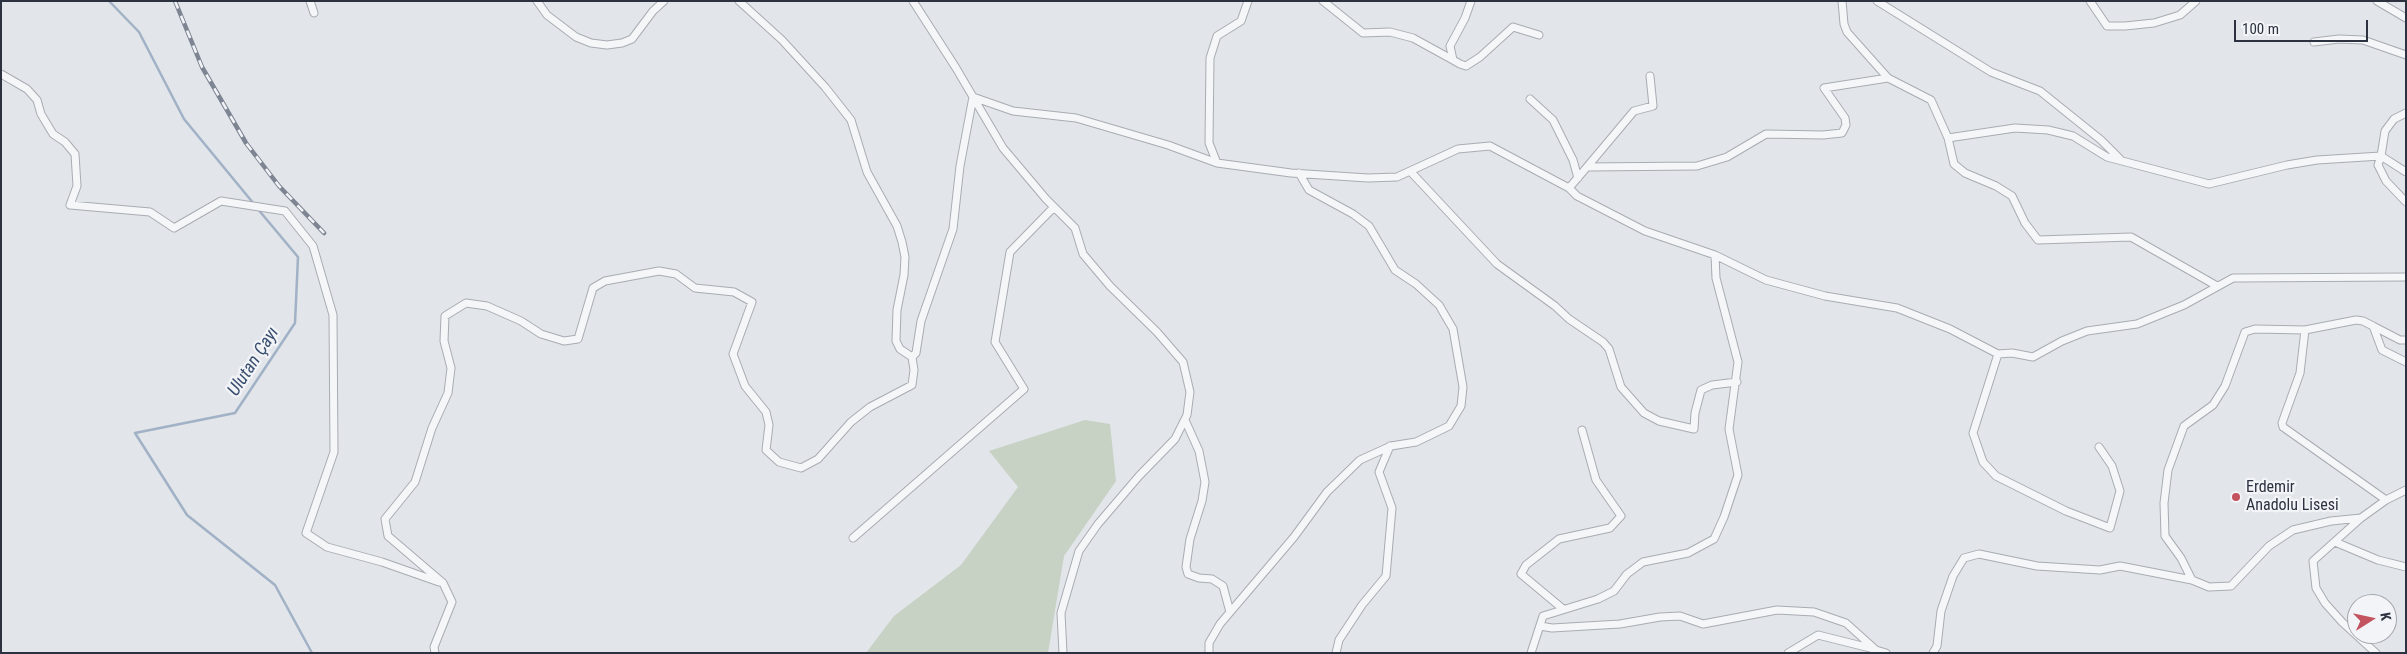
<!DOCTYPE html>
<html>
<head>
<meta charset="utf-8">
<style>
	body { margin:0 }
	#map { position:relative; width:2407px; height:654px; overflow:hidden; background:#e2e5e9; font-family:"Roboto Condensed",sans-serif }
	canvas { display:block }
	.frame { position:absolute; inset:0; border:2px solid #2c3240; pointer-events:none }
	.north { position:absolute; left:2347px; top:594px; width:50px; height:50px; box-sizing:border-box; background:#f2f4f7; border:1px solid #a3a6ae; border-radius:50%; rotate:80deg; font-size:14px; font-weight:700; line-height:20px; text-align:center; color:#2c3240 }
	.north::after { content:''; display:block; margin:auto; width:18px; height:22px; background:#c3535e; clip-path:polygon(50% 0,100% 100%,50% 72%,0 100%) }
	.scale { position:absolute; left:2234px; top:20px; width:134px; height:22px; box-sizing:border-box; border:2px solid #2c3240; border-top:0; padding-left:6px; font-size:15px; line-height:18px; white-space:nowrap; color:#2c3240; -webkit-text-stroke:4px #f2f4f7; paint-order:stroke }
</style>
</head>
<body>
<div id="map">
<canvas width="2407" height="654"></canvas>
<div class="frame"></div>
<div class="north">K</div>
<div class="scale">100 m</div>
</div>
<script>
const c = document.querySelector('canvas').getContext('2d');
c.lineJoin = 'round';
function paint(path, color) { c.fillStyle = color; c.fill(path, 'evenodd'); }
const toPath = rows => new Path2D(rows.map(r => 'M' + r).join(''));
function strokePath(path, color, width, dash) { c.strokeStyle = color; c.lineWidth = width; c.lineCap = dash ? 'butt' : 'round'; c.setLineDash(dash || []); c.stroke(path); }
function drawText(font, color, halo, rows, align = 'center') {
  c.font = font + ' "Roboto Condensed",sans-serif'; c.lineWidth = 4.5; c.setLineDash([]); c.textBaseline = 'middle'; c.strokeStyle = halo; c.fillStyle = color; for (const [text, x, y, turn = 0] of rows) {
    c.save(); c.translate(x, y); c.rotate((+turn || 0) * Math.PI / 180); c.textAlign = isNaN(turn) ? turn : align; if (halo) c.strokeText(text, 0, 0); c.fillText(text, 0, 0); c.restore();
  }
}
paint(toPath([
	[1085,420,1110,424,1116,481,1064,556,1048,653,866,653,894,616,961,565,1018,487,989,451]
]), '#c7d2c4');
strokePath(toPath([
	[109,1,139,32,184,119,254,204],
	[257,208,298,257,295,323,235,413,135,433,187,515,275,585,312,653]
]), '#a1b1c6', 2.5);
const street = toPath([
	[310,1,314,13],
	[537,1,547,15,576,37,591,43,607,45,622,43,632,39,653,11,664,1],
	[739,1,782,40,825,87,851,120,867,172,897,226,902,242,905,257,904,275,897,310,896,341,900,349,912,357,916,353,921,321,953,229,960,166,973,97],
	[913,1,956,68,1003,148,1046,199,1075,228,1083,254,1110,286,1157,332,1183,362,1190,392,1187,415,1175,439,1139,476,1098,524,1079,551,1061,613,1063,653],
	[1323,1,1363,33,1390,32,1413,38,1453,60],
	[1471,1,1465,18,1450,46,1453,60,1460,64,1466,66,1480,57,1513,27,1539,35],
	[1842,1,1844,24,1847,32,1888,78,1931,100,1948,138,1954,164,1965,173,1996,186,2012,196,2025,223,2038,240,2131,237,2217,286],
	[1877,1,1991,72,2040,91,2101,140,2120,159],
	[2090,1,2107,26,2125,26,2154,23,2180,15,2196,1],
	[2377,1,2406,18],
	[2314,42,2339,39,2363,40,2406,55],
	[1,74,27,89,37,100,41,114,53,134,65,142,75,154,77,186,70,205,150,212,174,228,221,201,285,211,313,246,333,315,334,452,306,533,327,547,382,562,439,582],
	[973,97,1013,111,1076,118,1168,145,1217,163,1291,173,1368,178,1397,177,1458,149,1490,146,1569,188,1577,196,1645,231,1715,255,1766,280,1825,296,1897,308,1950,329,1998,354,2012,353,2033,357,2062,341,2087,331,2137,324,2184,305,2233,278,2406,277],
	[1530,99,1553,120,1573,160,1578,178],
	[2406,113,2394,119,2385,131,2381,156,2406,172],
	[1948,138,2015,128,2048,130,2073,136,2107,157,2209,184,2287,165,2317,160,2381,156,2378,165,2386,181,2406,202],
	[1217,163,1209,143,1210,58,1217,36,1241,21,1248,1],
	[1587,167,1634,111,1653,106,1650,76],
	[1410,171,1497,264,1555,306,1569,319,1603,342,1609,349,1621,387,1644,413,1659,421,1694,429,1695,413,1701,390,1712,385,1737,382],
	[1569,188,1587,167,1697,166,1727,157,1766,134,1823,135,1842,133,1846,125,1845,118,1824,88,1888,78],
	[2373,326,2400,340,2406,340],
	[2305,330,2300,373,2282,423,2283,427,2386,500],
	[1998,354,1973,433,1983,462,1996,476,2066,511,2110,528,2120,491,2112,466,2099,447],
	[1185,420,1199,451,1205,482,1202,501,1190,539,1186,567,1188,574,1199,578,1212,579,1223,586,1230,612],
	[2361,518,2313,561,2316,588,2325,603,2342,622,2376,653],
	[853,538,1024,389,995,342,1010,252,1054,207],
	[2335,542,2378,560,2406,567],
	[2192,580,2181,558,2165,536,2164,503,2168,470,2184,426,2213,405,2225,386,2245,332,2255,329,2305,330,2356,320,2363,321,2373,326,2382,350,2406,362],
	[1563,609,1521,574,1526,565,1559,539,1610,528,1621,516,1596,480,1582,430],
	[1540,626,1552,628,1620,624,1660,617,1680,616,1703,624,1777,610,1814,612,1846,623,1876,650,1886,653],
	[435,653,434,647,452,602,443,583,388,536,385,519,415,482,432,428,448,393,451,368,444,341,445,316,466,303,487,306,521,321,541,334,564,341,578,339,593,288,605,281,659,271,676,274,695,288,734,292,752,302,733,354,745,386,766,412,769,425,766,450,779,462,801,468,818,459,851,422,870,407,912,385,914,370,912,357],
	[1209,653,1209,643,1220,624,1294,537,1327,492,1360,460,1391,446,1416,442,1449,426,1461,406,1463,387,1453,329,1439,305,1416,284,1395,270,1369,226,1353,214,1309,190,1299,173],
	[1336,653,1339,640,1362,605,1386,576,1392,508,1379,472,1390,446],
	[1531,653,1543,616,1598,599,1614,591,1627,574,1643,562,1688,553,1714,539,1724,517,1738,475,1729,429,1738,362,1716,278,1715,255],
	[1788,653,1818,635,1874,649],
	[1933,653,1937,646,1941,611,1953,576,1964,558,1979,554,2037,566,2100,570,2120,566,2192,580,2209,587,2231,586,2269,546,2293,530,2331,521,2361,518,2386,500,2406,490]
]);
strokePath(street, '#a8acb3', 9);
strokePath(street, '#f5f6f8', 7);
const rail = toPath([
	[175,1,202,67,246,143,279,186,324,233]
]);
strokePath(rail, '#7d8492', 4.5);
strokePath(rail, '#f2f4f7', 2.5, [8]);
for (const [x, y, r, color] of [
	[2236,497,5,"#c3535e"]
]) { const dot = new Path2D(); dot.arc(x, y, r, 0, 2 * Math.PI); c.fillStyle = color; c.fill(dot); strokePath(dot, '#f2f4f7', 2); }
drawText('16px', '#2c3240', '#f2f4f7', [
	["Erdemir",2246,488],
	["Anadolu Lisesi",2246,506]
], 'left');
drawText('italic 18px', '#394f70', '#f2f4f7', [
	["Ulutan Çayı",254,362,-57]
]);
</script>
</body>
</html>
